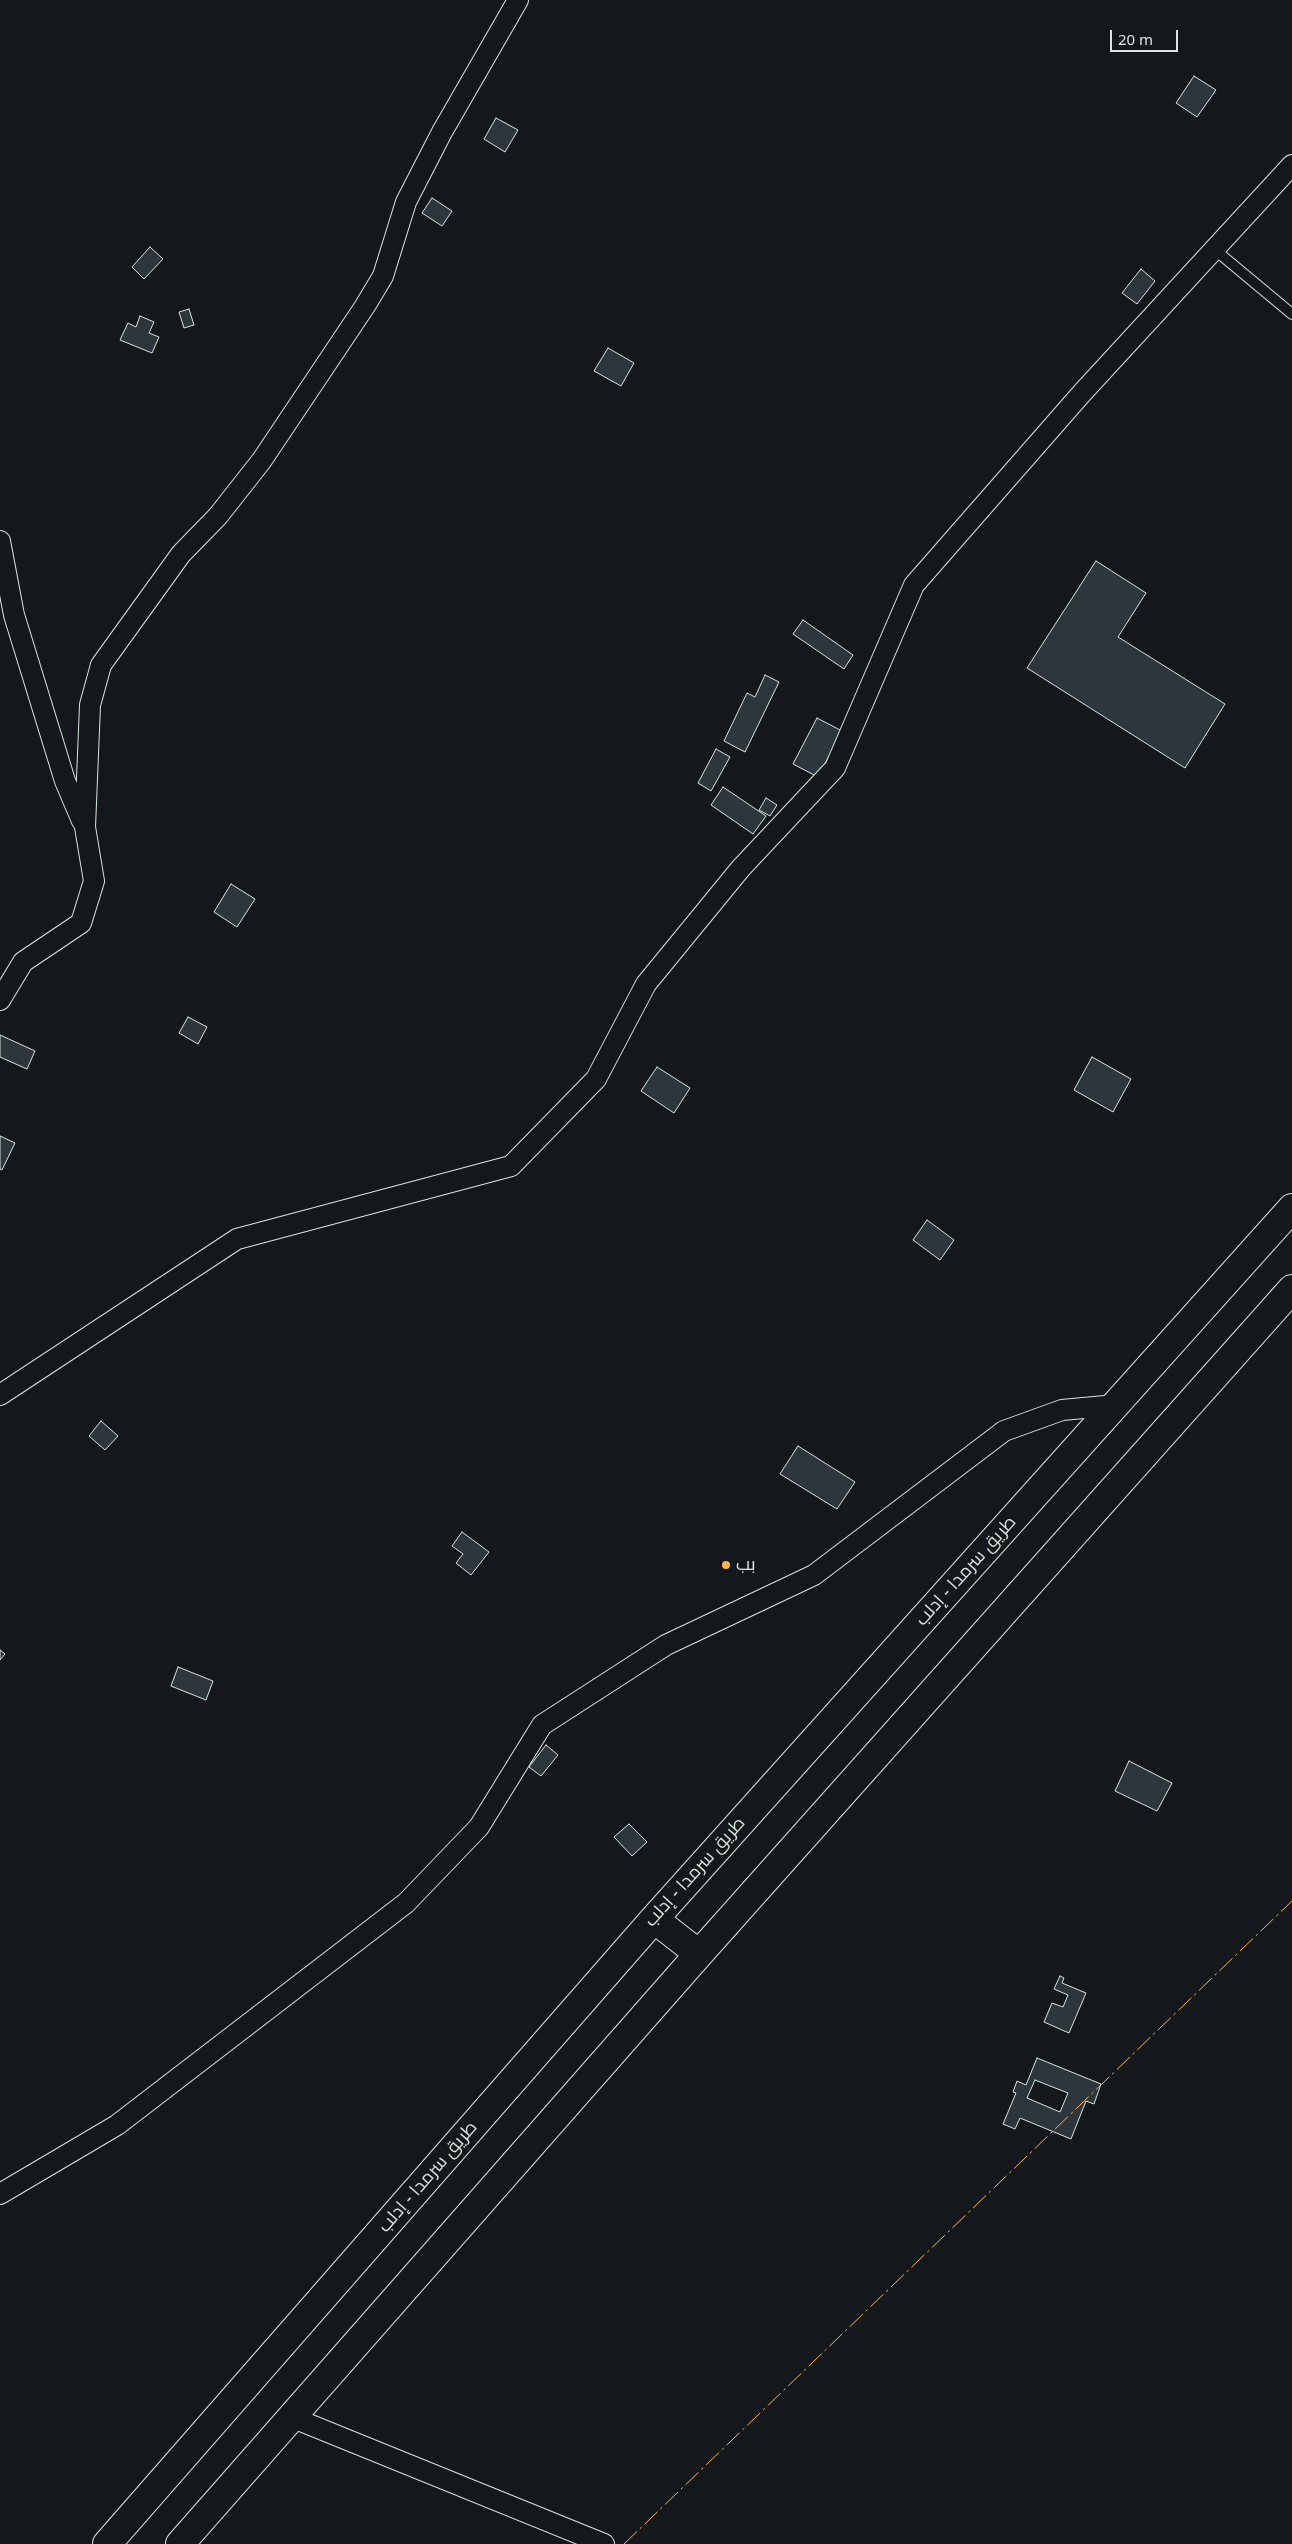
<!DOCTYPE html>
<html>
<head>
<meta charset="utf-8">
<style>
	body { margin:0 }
	#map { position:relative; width:1292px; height:2544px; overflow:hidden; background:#14181c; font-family:"Noto Sans",sans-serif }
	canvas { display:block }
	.scale { position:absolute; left:1110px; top:30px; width:68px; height:22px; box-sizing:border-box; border:2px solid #d8e6dc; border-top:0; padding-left:6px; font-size:15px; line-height:18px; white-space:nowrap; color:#d8e6dc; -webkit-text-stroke:4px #14181c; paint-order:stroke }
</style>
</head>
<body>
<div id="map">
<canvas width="1292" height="2544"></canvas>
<div class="scale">20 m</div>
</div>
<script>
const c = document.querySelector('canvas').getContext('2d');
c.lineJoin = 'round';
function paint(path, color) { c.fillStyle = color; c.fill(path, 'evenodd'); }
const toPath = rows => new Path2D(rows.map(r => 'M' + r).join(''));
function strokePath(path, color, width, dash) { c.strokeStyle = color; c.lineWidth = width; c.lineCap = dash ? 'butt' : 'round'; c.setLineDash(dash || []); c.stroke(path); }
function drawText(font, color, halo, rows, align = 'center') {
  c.font = font + ' "Noto Sans",Cairo,sans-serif'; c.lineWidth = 4; c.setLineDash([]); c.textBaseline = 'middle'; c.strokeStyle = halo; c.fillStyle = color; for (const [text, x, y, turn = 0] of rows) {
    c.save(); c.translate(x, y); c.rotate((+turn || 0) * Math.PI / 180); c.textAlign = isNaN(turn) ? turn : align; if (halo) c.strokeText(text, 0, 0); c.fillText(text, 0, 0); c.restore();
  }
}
const building = toPath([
	[1194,76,1216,90,1197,117,1176,103,1194,76],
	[496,118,518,130,505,152,484,139,496,118],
	[432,198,452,211,442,226,422,213,432,198],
	[150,247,163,259,144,279,132,267,150,247],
	[1141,269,1155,281,1137,304,1122,293,1141,269],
	[189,309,194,325,184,328,179,312,189,309],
	[140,316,154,322,149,333,159,337,152,353,120,340,128,323,136,327,140,316],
	[608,348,634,363,621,386,594,371,608,348],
	[1096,561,1146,593,1118,637,1225,704,1185,768,1027,668,1096,561],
	[803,620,853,655,844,669,793,634,803,620],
	[765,675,779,682,745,752,724,741,747,693,755,697,765,675],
	[817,718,842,731,818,777,793,764,817,718],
	[716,749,730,757,711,791,698,783,716,749],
	[723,787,766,816,753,834,711,805,723,787],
	[766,798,777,805,770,816,759,810,766,798],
	[231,884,255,899,237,927,214,912,231,884],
	[188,1017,207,1027,198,1044,179,1033,188,1017],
	[0,1035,35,1051,27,1069,0,1057,0,1035],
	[1092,1057,1131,1079,1113,1112,1074,1090,1092,1057],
	[657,1067,690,1088,674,1113,641,1091,657,1067],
	[0,1136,15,1143,2,1170,0,1169,0,1136],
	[927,1220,954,1240,940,1260,913,1240,927,1220],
	[101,1421,118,1436,105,1450,89,1436,101,1421],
	[798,1446,855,1482,837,1509,780,1474,798,1446],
	[462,1532,489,1552,471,1575,456,1563,463,1554,452,1546,462,1532],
	[0,1650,5,1654,0,1660,0,1650],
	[178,1667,213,1681,206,1700,171,1686,178,1667],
	[546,1745,558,1755,541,1776,529,1767,546,1745],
	[1129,1761,1172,1783,1157,1811,1115,1791,1129,1761],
	[629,1824,647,1842,632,1856,614,1837,629,1824],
	[1060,1976,1064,1978,1062,1983,1086,1993,1069,2033,1044,2022,1052,2003,1063,2007,1068,1995,1054,1989,1060,1976],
	[1037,2058,1101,2084,1094,2104,1086,2101,1071,2139,1020,2118,1015,2129,1003,2124,1016,2093,1013,2092,1017,2081,1026,2085,1037,2058],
	[1035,2080,1068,2093,1060,2112,1027,2098,1035,2080]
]);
paint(building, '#2c363c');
strokePath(building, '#d8e6dc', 1);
const service = toPath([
	[1214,249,1292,314]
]);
const minor = toPath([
	[0,541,14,615,65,781,82,821],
	[0,1000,23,962,81,923,94,881,85,827,90,705,101,665,181,554,218,516,262,460,365,306,383,276,406,202,442,132,518,0],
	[0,1395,237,1239,511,1166,596,1079,646,984,741,868,835,768,914,585,1082,393,1292,165],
	[0,2194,117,2125,406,1903,479,1827,542,1725,666,1645,814,1575,1004,1431,1062,1410,1116,1405],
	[291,2417,604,2544]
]);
const trunk = toPath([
	[654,1919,699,1954],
	[107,2544,654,1919,1292,1208],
	[180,2544,699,1954,1292,1289]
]);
strokePath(service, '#d8e6dc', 12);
strokePath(minor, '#d8e6dc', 22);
strokePath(trunk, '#d8e6dc', 30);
strokePath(service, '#14181c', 10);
strokePath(minor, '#14181c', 20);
strokePath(trunk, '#14181c', 28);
strokePath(toPath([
	[624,2544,1292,1901]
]), '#ffb74d', 1, [18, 4, 2.5, 4]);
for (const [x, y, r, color] of [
	[726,1565,5,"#ffb74d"]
]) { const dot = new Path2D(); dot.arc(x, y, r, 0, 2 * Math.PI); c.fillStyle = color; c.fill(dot); strokePath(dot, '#14181c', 2); }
drawText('18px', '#d8e6dc', '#14181c', [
	["بب",736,1565]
], 'left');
drawText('18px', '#d8e6dc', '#14181c', [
	["طريق سرمدا - إدلب",966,1571,-48],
	["طريق سرمدا - إدلب",695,1872,-48],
	["طريق سرمدا - إدلب",428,2177,-49]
]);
</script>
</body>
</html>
